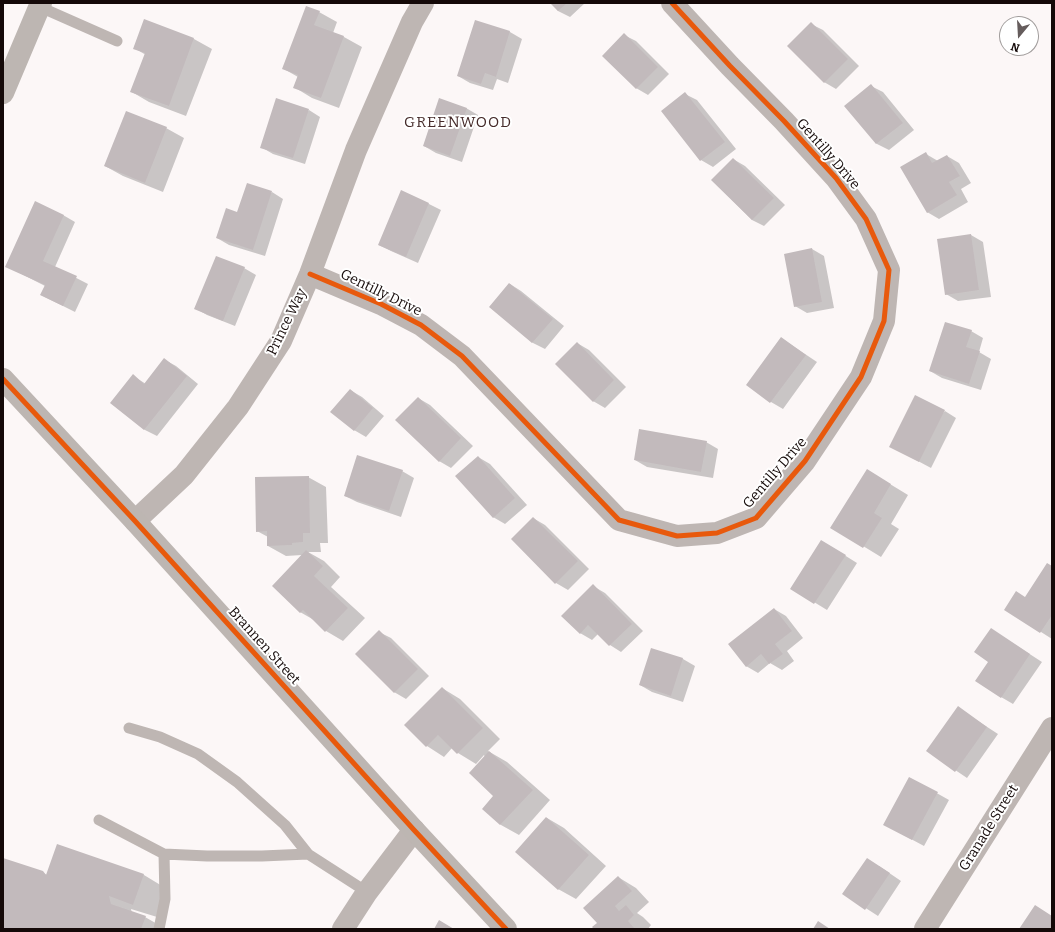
<!DOCTYPE html>
<html>
<head>
<meta charset="utf-8">
<style>
	body { margin:0 }
	#map { position:relative; width:1055px; height:932px; overflow:hidden; background:#fcf7f7; font-family:Bitter,serif }
	canvas { display:block }
	.frame { position:absolute; inset:0; border:4px solid #140908; pointer-events:none }
	.north { position:absolute; left:999px; top:16px; width:40px; height:40px; box-sizing:border-box; background:#fff; border:1px solid #a19d9c; border-radius:50%; rotate:198deg; font-size:11px; font-weight:700; line-height:16px; text-align:center; color:#140908 }
	.north::after { content:''; display:block; margin:auto; width:14px; height:18px; background:#655c5c; clip-path:polygon(50% 0,100% 100%,50% 72%,0 100%) }
</style>
</head>
<body>
<div id="map">
<canvas width="1055" height="932"></canvas>
<div class="frame"></div>
<div class="north">N</div>
</div>
<script>
const c = document.querySelector('canvas').getContext('2d');
c.lineJoin = 'round';
function paint(path, color) { c.fillStyle = color; c.fill(path, 'evenodd'); }
const toPath = rows => new Path2D(rows.map(r => 'M' + r).join(''));
function strokePath(path, color, width, dash) { c.strokeStyle = color; c.lineWidth = width; c.lineCap = dash ? 'butt' : 'round'; c.setLineDash(dash || []); c.stroke(path); }
function drawText(font, color, halo, rows, align = 'center') {
  c.font = font + ' Bitter,serif'; c.lineWidth = 4; c.setLineDash([]); c.textBaseline = 'middle'; c.strokeStyle = halo; c.fillStyle = color; for (const [text, x, y, turn = 0] of rows) {
    c.save(); c.translate(x, y); c.rotate((+turn || 0) * Math.PI / 180); c.textAlign = isNaN(turn) ? turn : align; if (halo) c.strokeText(text, 0, 0); c.fillText(text, 0, 0); c.restore();
  }
}
paint(toPath([
	[551,3,585,3,570,17,558,11],
	[319,12,337,22,333,33,344,37,362,47,339,108,312,98,294,87,298,77,284,69],
	[144,21,194,39,212,49,186,116,149,102,132,92,146,55,134,48],
	[476,21,510,32,522,39,508,83,497,79,493,90,470,83,458,76],
	[811,24,823,30,859,66,836,89,824,82],
	[624,35,636,41,669,74,648,95,636,88],
	[871,86,883,92,914,130,889,150,877,144,846,106],
	[685,94,697,100,736,149,713,167,701,160],
	[466,108,478,115,462,162,436,153,424,146],
	[309,110,320,117,305,164,273,154,261,147],
	[166,128,184,138,163,192,123,176,105,166],
	[926,154,938,161,947,156,959,163,971,183,961,189,968,202,939,219,927,212],
	[733,159,745,166,785,205,764,226,752,220,712,180],
	[272,192,283,199,265,256,229,245,217,238],
	[402,192,429,204,441,210,418,263,391,251,379,245],
	[63,215,75,222,55,267,88,284,75,312,41,295,45,286,6,266],
	[971,235,983,242,991,297,958,301,946,294],
	[812,249,824,256,834,308,807,313,795,306],
	[244,268,256,275,235,326,207,315,195,308],
	[510,284,521,291,564,326,545,349,533,343,490,307],
	[971,331,983,338,979,352,991,359,981,390,942,378,930,371],
	[781,338,817,362,783,409,771,402,747,385],
	[577,343,589,350,626,387,605,408,593,401],
	[165,360,176,366,198,384,157,436,145,430,111,403,133,376,146,384],
	[350,390,362,397,384,416,366,437,354,430],
	[418,398,430,405,473,446,451,468,439,461],
	[945,411,956,418,931,468,901,452],
	[706,442,718,449,713,478,647,467,635,460],
	[478,457,490,464,527,505,505,524,493,517],
	[402,471,414,478,401,517,357,502,345,496],
	[308,477,326,487,328,543,320,543,321,552,308,552,324,561,340,577,331,587,365,618,343,641,326,631,314,620,300,612,302,555,286,556,268,546,268,537,257,531],
	[885,481,908,495,891,524,899,529,881,557,832,527],
	[533,518,545,525,589,569,568,590,556,583,512,539],
	[833,548,857,563,827,610,791,588],
	[1052,567,1052,639,1005,609,1026,598],
	[593,586,605,593,643,631,621,652,610,645,598,634,592,640,580,633],
	[774,609,786,616,803,638,787,651,794,661,782,670,770,663,758,673,746,666],
	[991,629,1042,662,1013,704,1001,697,989,661],
	[379,632,391,638,429,676,406,699,394,692],
	[652,649,683,659,695,666,683,702,652,692,640,685],
	[442,688,460,699,500,739,488,751,507,762,550,800,519,835,501,825,483,809,495,796,485,757,484,755,476,764,458,753,452,748,444,757,427,746,405,725],
	[958,708,998,734,967,778,927,751],
	[910,778,949,800,924,846,896,831],
	[547,818,564,828,606,866,576,899,558,889],
	[3,859,42,872,47,875,144,875,167,889,157,917,131,909,132,913,145,917,166,929,3,929],
	[879,866,901,881,878,916,844,894],
	[618,877,636,888,649,902,637,913,643,917,651,925,648,929,595,929]
]), '#0003');
paint(toPath([
	[550,3,567,3,558,11],
	[306,6,320,11,314,25,344,36,321,98,293,88,298,75,282,69],
	[144,19,194,38,169,106,130,92,145,53,133,49],
	[475,20,510,31,496,77,485,73,481,84,457,76],
	[811,22,848,59,824,83,787,46],
	[624,33,658,67,636,89,602,56],
	[871,84,903,123,876,144,844,106],
	[685,92,725,142,700,161,661,111],
	[276,98,309,109,293,158,260,148],
	[439,98,467,108,450,156,423,146],
	[126,111,167,127,145,183,104,166],
	[926,152,932,163,947,155,960,176,949,182,957,195,927,213,900,167],
	[733,158,774,198,752,220,711,180],
	[247,183,272,191,253,250,216,238,226,208,237,212],
	[401,190,429,203,406,257,378,245],
	[35,201,64,215,43,261,77,276,63,306,40,295,45,285,5,267],
	[971,234,979,290,945,295,937,239],
	[812,248,822,302,794,307,784,254],
	[216,256,245,267,223,321,194,309],
	[509,283,553,319,532,343,489,307],
	[945,322,972,330,966,347,980,351,969,384,929,371],
	[781,337,806,355,770,403,746,385],
	[577,342,614,380,593,402,555,364],
	[164,358,187,376,144,430,110,403,133,374,144,384],
	[350,389,373,408,354,431,330,412],
	[915,395,945,410,919,462,889,447],
	[418,397,461,438,439,462,395,420],
	[639,429,707,441,701,472,634,460],
	[357,455,403,470,389,511,344,496],
	[478,456,515,498,493,518,455,476],
	[867,469,891,484,874,513,882,518,863,548,830,528],
	[309,476,310,533,303,533,303,542,292,543,292,545,267,546,267,531,256,532,255,477],
	[533,517,578,561,555,584,511,539],
	[821,540,846,555,814,604,790,589],
	[306,550,323,566,314,576,348,608,325,632,303,610,300,613,272,586],
	[1047,563,1052,566,1052,615,1040,633,1004,610,1016,591,1025,597],
	[593,584,632,624,609,646,588,625,580,634,561,616],
	[774,608,792,631,775,644,783,654,769,664,761,654,746,667,728,644],
	[991,628,1030,654,1001,698,975,681,988,662,974,652],
	[379,630,418,669,394,693,355,654],
	[651,648,683,658,671,696,639,685],
	[442,687,483,728,457,754,438,735,426,747,404,725],
	[958,706,987,727,955,772,926,751],
	[489,751,533,790,500,825,482,809,493,796,469,773],
	[909,777,938,792,912,840,883,825],
	[546,817,589,855,558,890,515,852],
	[57,844,144,874,133,905,109,896,111,904,146,916,141,929,3,929,3,858,43,871,46,875],
	[867,858,890,873,865,910,842,894],
	[618,876,632,891,615,906,619,911,626,905,634,915,628,921,635,929,594,929,592,927,597,923,583,908],
	[1035,905,1052,916,1052,929,1019,929],
	[439,920,454,929,434,929],
	[818,921,830,929,813,929]
]), '#c2babc');
strokePath(toPath([
	[40,7,117,41],
	[129,728,160,737,198,754,237,782,285,825,308,854,367,892],
	[99,820,164,854,207,856,262,856,308,854],
	[159,929,165,899,164,854]
]), '#beb6b3', 11);
strokePath(toPath([
	[310,274,381,304,421,325,462,356,619,520,677,536,717,533,756,518,805,461,861,377,884,321,889,270,866,219,836,178,784,121,730,66,672,3],
	[135,521,184,475,238,407,281,341,310,274,356,150,412,22,423,3],
	[343,929,367,892,414,830],
	[925,929,1052,728]
]), '#beb6b3', 22);
strokePath(toPath([
	[3,93,41,3],
	[3,379,135,521,414,830,506,929]
]), '#bdb6b2', 22);
strokePath(toPath([
	[310,274,381,304,421,325,462,356,619,520,677,536,717,533,756,518,805,461,861,377,884,321,889,270,866,219,836,178,784,121,730,66,672,3],
	[3,379,135,521,414,830,506,929]
]), '#e8590c', 5);
drawText('14px', '#140908', '#fff', [
	["Gentilly Drive",828,154,49],
	["Gentilly Drive",381,293,26],
	["Prince Way",287,322,-64],
	["Gentilly Drive",775,473,-49],
	["Brannen Street",264,646,48],
	["Granade Street",989,828,-58]
]);
c.letterSpacing = '1px';
drawText('15px', '#452a29', '#fff', [
	["GREENWOOD",458,123]
]);
c.letterSpacing = '0px';
</script>
</body>
</html>
